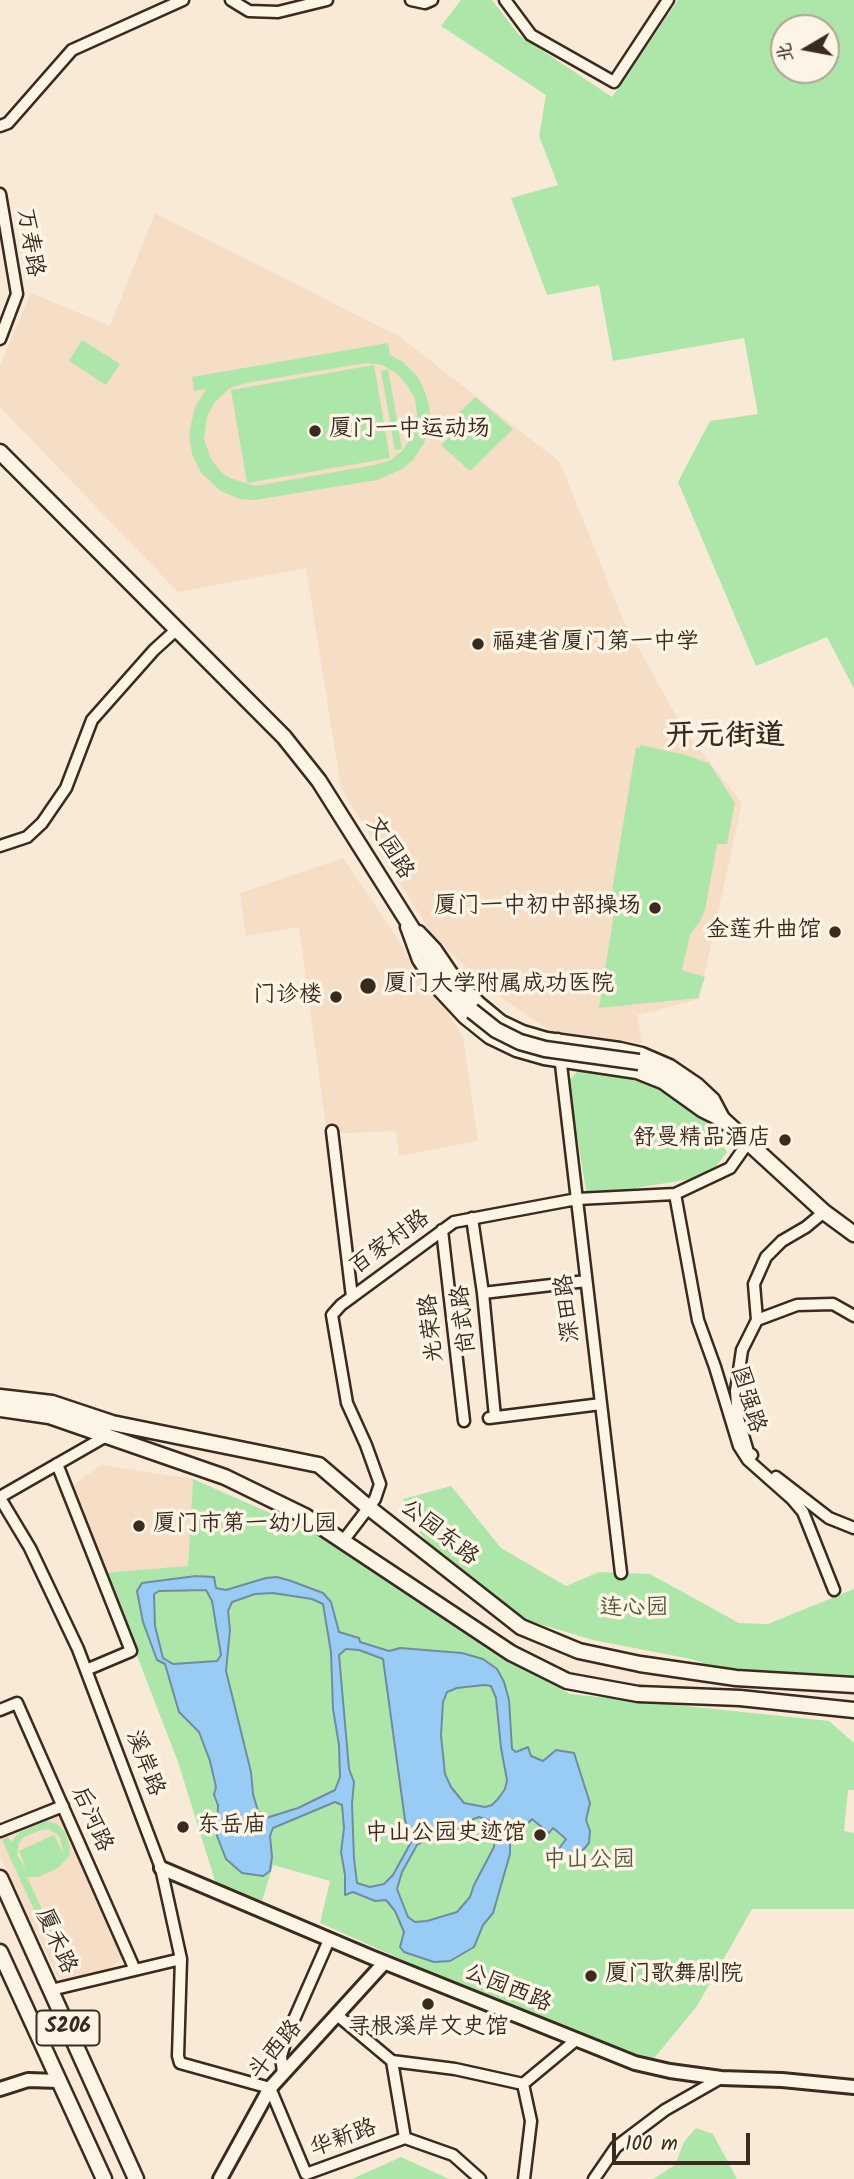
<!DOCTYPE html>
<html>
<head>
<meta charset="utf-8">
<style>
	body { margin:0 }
	#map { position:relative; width:854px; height:2179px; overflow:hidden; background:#f9ead7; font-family:Kalam,"LXGW WenKai TC",sans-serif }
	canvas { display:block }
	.north { position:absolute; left:770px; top:14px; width:70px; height:70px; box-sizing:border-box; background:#fcf5e5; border:2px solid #afa495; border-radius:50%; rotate:260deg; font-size:19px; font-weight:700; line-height:28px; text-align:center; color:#3b2a1e }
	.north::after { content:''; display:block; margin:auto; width:24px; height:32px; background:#3b2a1e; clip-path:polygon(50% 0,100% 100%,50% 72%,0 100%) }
	.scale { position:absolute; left:612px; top:2133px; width:138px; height:32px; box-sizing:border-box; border:4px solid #3b2a1e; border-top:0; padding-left:9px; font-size:21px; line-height:24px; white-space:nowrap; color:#3b2a1e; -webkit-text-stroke:5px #fcf5e5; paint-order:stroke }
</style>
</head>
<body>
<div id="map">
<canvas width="854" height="2179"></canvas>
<div class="north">北</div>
<div class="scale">100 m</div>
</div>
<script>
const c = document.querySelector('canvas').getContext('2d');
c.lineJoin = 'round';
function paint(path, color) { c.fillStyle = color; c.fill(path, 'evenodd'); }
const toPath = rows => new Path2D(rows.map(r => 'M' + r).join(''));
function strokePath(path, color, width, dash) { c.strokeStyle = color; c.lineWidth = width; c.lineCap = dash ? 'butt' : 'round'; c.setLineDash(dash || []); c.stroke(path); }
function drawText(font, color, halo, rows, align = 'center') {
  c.font = font + ' Kalam,"LXGW WenKai TC",sans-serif'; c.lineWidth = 7; c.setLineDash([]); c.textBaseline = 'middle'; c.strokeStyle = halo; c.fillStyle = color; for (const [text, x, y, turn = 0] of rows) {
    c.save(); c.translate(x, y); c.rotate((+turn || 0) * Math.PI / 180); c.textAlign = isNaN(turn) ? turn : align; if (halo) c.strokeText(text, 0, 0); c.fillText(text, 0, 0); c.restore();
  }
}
paint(toPath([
	[155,213,400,337,560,462,622,618,684,730,742,803,699,999,637,1015,642,1043,549,1030,488,989,431,933,341,788,306,568,178,592,0,407,0,366,31,293,110,326],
	[343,858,463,1036,478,1141,399,1156,396,1131,327,1134,299,927,246,936,240,893],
	[101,1465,193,1479,188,1567,105,1573,72,1486],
	[62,1813,124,1957,107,1970,60,1982,0,1856,0,1837]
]), '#f5ddc6');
paint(toPath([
	[461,0,492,0,519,35,612,97,678,0,854,0,854,689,827,637,756,666,678,482,710,421,758,414,744,338,613,361,599,285,547,295,511,198,558,185,539,136,546,95,441,26],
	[784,28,826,28,826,70,784,70],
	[82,340,120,364,106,385,69,361],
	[388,343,390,355,403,362,418,377,424,389,430,409,428,430,424,443,413,460,402,469,377,480,254,500,240,499,221,491,201,473,192,454,189,433,195,407,206,389,194,391,192,377],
	[366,363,382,365,396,373,407,385,415,399,417,415,412,436,403,450,391,460,375,465,255,486,230,478,221,472,211,459,204,439,207,417,214,403,230,388,246,383],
	[374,365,390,458,247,483,231,390],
	[388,369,402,449,395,450,381,371],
	[475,397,513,429,470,471,441,445,453,433,446,426],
	[640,745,686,755,709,763,735,803,727,844,717,844,705,910,699,923,690,934,682,970,705,977,698,998,599,1008,614,913,612,891,636,747,640,748],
	[579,1070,604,1071,656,1087,711,1125,727,1152,709,1176,587,1196,568,1081],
	[193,1479,322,1536,503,1655,570,1694,829,1721,854,1743,854,1790,848,1790,844,1831,854,1833,854,1909,752,1909,697,2006,651,2062,556,2028,320,1923,330,1881,273,1865,262,1901,216,1884,178,1762,105,1573,188,1566],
	[451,1486,501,1548,566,1586,599,1572,650,1574,739,1623,768,1624,854,1589,854,1687,734,1673,691,1659,593,1640,523,1619,453,1573,420,1533,403,1499],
	[46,1821,57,1824,65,1832,70,1847,69,1856,58,1868,38,1877,27,1877,71,1972,64,1975,2,1840,8,1837,11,1842,20,1832],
	[49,1829,60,1837,63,1853,54,1835,19,1851,26,1869,17,1855,19,1843,24,1837,41,1830],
	[696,2128,713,2134,737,2179,653,2179,675,2165,684,2142],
	[401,2157,449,2179,352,2179]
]), '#ade6a9');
const water = toPath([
	[196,1576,214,1577,216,1588,226,1590,266,1578,277,1577,291,1581,323,1593,331,1602,339,1632,359,1638,360,1642,389,1651,400,1648,462,1653,483,1659,497,1669,504,1682,509,1700,512,1749,516,1752,528,1747,531,1756,543,1761,556,1750,574,1753,590,1803,586,1820,590,1831,589,1843,583,1850,568,1854,558,1850,566,1839,553,1828,549,1833,532,1819,510,1842,510,1854,493,1913,483,1925,474,1947,450,1961,434,1962,404,1952,400,1947,404,1932,395,1911,386,1900,375,1901,353,1892,345,1895,345,1875,341,1852,344,1828,342,1805,335,1802,273,1828,270,1836,272,1857,270,1871,263,1876,242,1873,226,1859,217,1836,218,1805,214,1795,216,1787,210,1761,199,1732,179,1712,165,1664,157,1660,143,1622,137,1591,142,1583,196,1576],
	[206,1590,212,1601,221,1655,217,1661,173,1664,163,1658,155,1626,154,1594,159,1591,206,1590],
	[273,1593,312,1599,323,1604,331,1652,333,1709,339,1745,340,1777,335,1790,298,1808,266,1818,258,1811,253,1794,251,1772,226,1671,230,1630,228,1611,232,1602,255,1594,273,1593],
	[346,1649,359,1650,383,1659,405,1820,408,1829,415,1835,393,1875,384,1884,370,1887,357,1883,354,1859,352,1804,354,1782,349,1769,339,1655,346,1649],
	[484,1685,491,1686,496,1698,501,1748,507,1780,505,1789,498,1799,492,1805,485,1807,464,1803,451,1787,445,1774,441,1735,443,1702,447,1692,457,1688,484,1685],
	[479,1817,494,1822,494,1847,474,1885,470,1897,457,1912,427,1921,415,1922,408,1917,397,1889,402,1872,417,1845,424,1841,447,1840,465,1822,479,1817]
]);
paint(water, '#98ccf5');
strokePath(water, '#738b9f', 2);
const minor = toPath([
	[231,0,249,11,278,12,327,0],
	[411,0,425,3,432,0],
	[505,0,531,35,614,82,668,0],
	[0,126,8,123,72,50,183,0],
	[0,194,17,294,0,339],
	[0,846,27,837,42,823,66,788,92,720,154,650,176,630],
	[406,927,418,960,438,990,464,1018,489,1038,516,1051,544,1059,637,1073,662,1083,701,1111,717,1119],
	[419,931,436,949,455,977,479,1002,502,1021,523,1031,547,1038,620,1048,642,1053,670,1065,698,1084,714,1099,723,1116],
	[558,1039,621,1573],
	[332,1131,352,1297],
	[675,1194,698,1320,715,1367,739,1446,748,1460,792,1499,803,1512,834,1590],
	[472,1218,483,1293,495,1417],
	[442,1230,464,1421],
	[483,1293,586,1281],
	[757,1320,797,1305,833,1304,854,1316],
	[489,1418,601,1404],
	[752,1455,748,1452,738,1418,736,1391,742,1350,757,1320,754,1284,766,1257,782,1241,806,1227,824,1212],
	[57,1464,131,1651,86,1670],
	[776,1477,829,1518,854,1528],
	[0,1497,108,1435],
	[0,1498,30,1548,78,1649,161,1868,181,1959,178,2056,180,2063,270,2088,306,2174,405,2138,453,2155,480,2179],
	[343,1541,375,1499,380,1484,366,1445,347,1403,332,1315,341,1305,454,1222,577,1199,675,1194,730,1168,747,1144],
	[0,1710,17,1703,135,1970],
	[0,1831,63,1806],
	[51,1990,181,1959],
	[337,2015,392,2061,405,2138],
	[392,2061,455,2069,523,2084,531,2121,524,2179],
	[283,2073,281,2056,288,2033,329,1940],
	[523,2084,576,2040],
	[594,2179,616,2147,665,2110,721,2078]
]);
const tertiary = toPath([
	[161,1868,371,1957,635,2063,670,2071,721,2078,782,2080,854,2087],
	[0,2089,28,2080,59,2081],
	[220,2179,270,2088,384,1963]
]);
const secondary = toPath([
	[0,452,284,737,319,781,447,984,472,1011],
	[639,1062,666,1075,693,1092,824,1212,854,1234],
	[0,1397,52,1403,112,1423,319,1465,368,1507,521,1627,579,1651,640,1664,736,1678,854,1685],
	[0,1409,49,1416,225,1477,305,1516,511,1653,567,1681,638,1694,740,1698,854,1710]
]);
const primary = toPath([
	[0,1878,136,2179],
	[0,1952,104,2179]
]);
strokePath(minor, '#3b2a1e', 15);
strokePath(tertiary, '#3b2a1e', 18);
strokePath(secondary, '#3b2a1e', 19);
strokePath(primary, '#3b2a1e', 19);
strokePath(minor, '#fcf5e5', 10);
strokePath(tertiary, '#fcf5e5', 12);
strokePath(secondary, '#fcf5e5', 14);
strokePath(primary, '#fcf5e5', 14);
const secondaryBridge = toPath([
	[472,1011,496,1030,520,1042,545,1049,639,1062]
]);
strokePath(secondaryBridge, '#3b2a1e', 19, []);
strokePath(secondaryBridge, '#fcf5e5', 14);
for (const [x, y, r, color] of [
	[315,431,7,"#3b2a1e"],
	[478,644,7,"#3b2a1e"],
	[655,908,7,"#3b2a1e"],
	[835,932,7,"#3b2a1e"],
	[368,986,9,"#3b2a1e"],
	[336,997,7,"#3b2a1e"],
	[785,1140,7,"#3b2a1e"],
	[139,1526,7,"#3b2a1e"],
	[183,1827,7,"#3b2a1e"],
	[540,1835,7,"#3b2a1e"],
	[591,1976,7,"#3b2a1e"],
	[428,2004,7,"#3b2a1e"]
]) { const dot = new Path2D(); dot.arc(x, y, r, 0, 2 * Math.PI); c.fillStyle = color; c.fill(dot); strokePath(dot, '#fcf5e5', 2.5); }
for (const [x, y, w] of [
	[68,2028,63]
]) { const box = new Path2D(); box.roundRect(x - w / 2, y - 17.5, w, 35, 5); c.fillStyle = '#fcf5e5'; c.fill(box); strokePath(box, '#3b2a1e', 2); }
drawText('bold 21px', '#3b2a1e', null, [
	["S206",68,2028]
]);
drawText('23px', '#3b2a1e', '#fcf5e5', [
	["万寿路",28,243,81],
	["文园路",388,849,58],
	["百家村路",391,1244,-36],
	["深田路",570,1308,-97],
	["尚武路",466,1319,-96],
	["光荣路",434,1328,-96],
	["图强路",746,1400,73],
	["公园东路",438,1534,38],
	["溪岸路",143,1764,69],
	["后河路",90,1820,66],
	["厦禾路",54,1942,66],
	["公园西路",507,1990,22],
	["斗西路",277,2051,-50],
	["华新路",344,2140,-20]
]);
drawText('23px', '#3b2a1e', '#fcf5e5', [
	["厦门一中运动场",329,431],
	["福建省厦门第一中学",492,644],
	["厦门一中初中部操场",641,908,"right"],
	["金莲升曲馆",821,932,"right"],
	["厦门大学附属成功医院",384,986],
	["门诊楼",322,997,"right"],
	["舒曼精品酒店",771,1140,"right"],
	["厦门市第一幼儿园",153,1526],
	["东岳庙",197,1827],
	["中山公园史迹馆",526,1835,"right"],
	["厦门歌舞剧院",605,1976],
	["寻根溪岸文史馆",428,2029,"center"]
], 'left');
drawText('23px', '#585941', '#fcf5e5', [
	["连心园",634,1610],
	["中山公园",589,1862]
]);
drawText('bold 30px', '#3b2a1e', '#fcf5e5', [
	["开元街道",725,739]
]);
</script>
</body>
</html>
